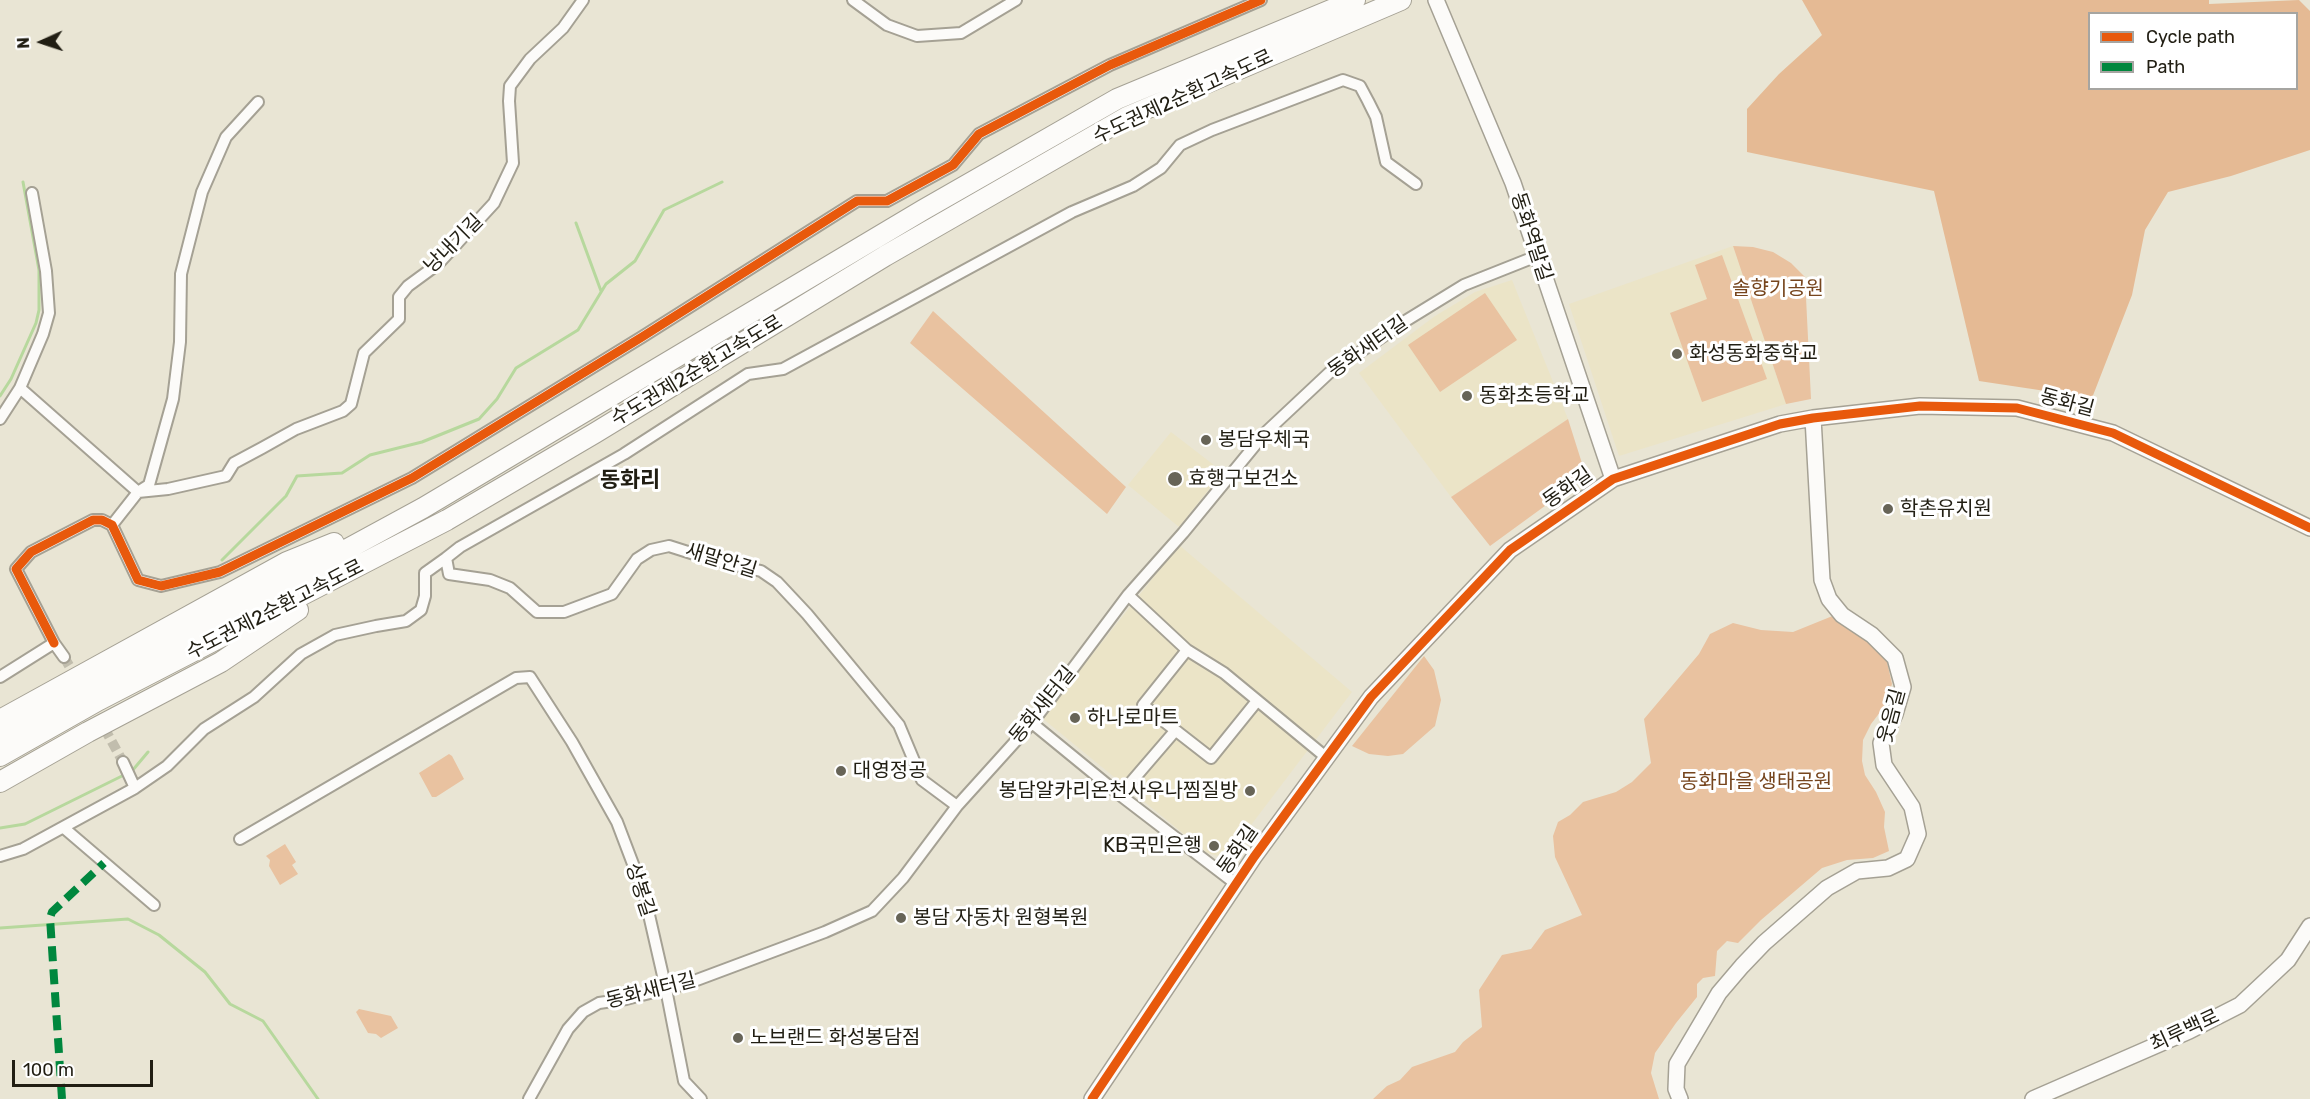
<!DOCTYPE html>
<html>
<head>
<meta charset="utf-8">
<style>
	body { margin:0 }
	#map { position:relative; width:2310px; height:1099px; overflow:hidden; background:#e9e5d4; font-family:Rubik,sans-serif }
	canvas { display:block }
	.legend { position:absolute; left:2088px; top:12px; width:210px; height:78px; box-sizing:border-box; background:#fff; border:2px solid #a6a5a1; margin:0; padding:8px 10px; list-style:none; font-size:18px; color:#211e13 }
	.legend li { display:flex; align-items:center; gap:12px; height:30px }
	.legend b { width:30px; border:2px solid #a6a5a1 }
	.north { position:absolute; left:12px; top:12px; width:60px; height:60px; -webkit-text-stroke:4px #fff; paint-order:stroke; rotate:267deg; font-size:16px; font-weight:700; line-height:24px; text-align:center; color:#211e13 }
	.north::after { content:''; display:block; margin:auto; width:21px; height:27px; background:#211e13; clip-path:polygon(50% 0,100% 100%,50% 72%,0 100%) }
	.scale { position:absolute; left:12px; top:1060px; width:141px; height:27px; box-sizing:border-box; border:3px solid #211e13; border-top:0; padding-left:8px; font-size:18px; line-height:21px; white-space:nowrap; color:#211e13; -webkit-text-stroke:4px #fff; paint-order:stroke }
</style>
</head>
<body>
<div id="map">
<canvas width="2310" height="1099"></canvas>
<ul class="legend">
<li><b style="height:8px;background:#e8590c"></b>Cycle path</li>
<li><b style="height:8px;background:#00873e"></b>Path</li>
</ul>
<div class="north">N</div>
<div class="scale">100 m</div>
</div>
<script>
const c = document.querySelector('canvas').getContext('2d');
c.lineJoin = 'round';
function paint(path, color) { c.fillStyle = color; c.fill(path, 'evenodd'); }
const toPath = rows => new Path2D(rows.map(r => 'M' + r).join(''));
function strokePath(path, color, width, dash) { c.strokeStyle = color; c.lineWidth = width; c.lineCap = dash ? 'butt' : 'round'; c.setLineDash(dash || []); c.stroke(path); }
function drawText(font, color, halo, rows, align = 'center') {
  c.font = font + ' Rubik,"Noto Sans KR",sans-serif'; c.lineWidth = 6; c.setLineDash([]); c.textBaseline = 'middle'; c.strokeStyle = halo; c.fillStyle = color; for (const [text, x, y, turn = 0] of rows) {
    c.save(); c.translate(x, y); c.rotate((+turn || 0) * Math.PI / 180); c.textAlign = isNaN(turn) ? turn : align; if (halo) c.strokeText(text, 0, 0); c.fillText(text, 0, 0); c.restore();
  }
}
paint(toPath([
	[1733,246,1786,404,1619,456,1569,304],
	[1512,280,1568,419,1451,497,1359,373,1435,316,1475,292],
	[1171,432,1223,472,1179,527,1128,485],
	[1179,545,1352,692,1226,858,1207,853,1042,718]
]), '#ebe4c7');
paint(toPath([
	[1733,246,1753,247,1773,252,1791,263,1805,277,1811,399,1786,404],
	[1722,255,1767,379,1702,402,1670,313,1707,299,1695,265],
	[1485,293,1517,340,1440,392,1408,345],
	[933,311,1126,487,1107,514,910,343],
	[1568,419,1586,476,1490,546,1451,497],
	[1835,615,1873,644,1887,662,1892,684,1884,707,1871,724,1863,740,1862,761,1865,775,1876,792,1885,812,1884,827,1889,851,1873,858,1847,860,1822,868,1761,920,1738,943,1727,941,1717,951,1715,976,1703,978,1697,984,1697,997,1676,1023,1655,1053,1651,1073,1659,1099,1373,1099,1387,1086,1400,1080,1412,1067,1455,1052,1463,1042,1482,1027,1479,990,1502,955,1531,949,1545,930,1582,915,1555,857,1553,836,1558,822,1570,815,1583,802,1616,792,1632,782,1651,763,1644,719,1699,654,1710,634,1733,623,1761,630,1793,632],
	[1424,656,1434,670,1441,700,1435,726,1403,754,1388,756,1369,754,1352,746],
	[449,754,452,756,464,779,436,797,432,797,419,773],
	[285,844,296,862,292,865,298,874,280,885,269,866,270,860,266,856],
	[359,1009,391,1016,398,1028,381,1038,376,1034,368,1033,356,1012]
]), '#e9c2a0');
paint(toPath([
	[1802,0,2209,0,2209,4,2299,0,2310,11,2310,150,2231,176,2168,192,2145,230,2132,295,2092,398,1979,381,1934,191,1747,152,1747,109,1779,74,1822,35],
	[2090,14,2296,14,2296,88,2090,88]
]), '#e5ba94');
strokePath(toPath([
	[576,223,601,291],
	[0,396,11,379,36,323,39,310,39,270,23,182],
	[222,560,286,496,297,476,342,473,370,455,422,442,479,419,497,399,516,368,578,330,606,284,635,261,664,210,722,182],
	[132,771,148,752],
	[0,828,25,824,126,774],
	[0,928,128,919,159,935,205,972,230,1004,263,1021,318,1099]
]), '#b7d89d', 3);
strokePath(toPath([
	[64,657,78,681],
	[90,702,123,762]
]), '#c1bdad', 10, [10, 5]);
const street = toPath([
	[853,0,887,25,917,36,961,33,1016,0],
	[20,388,138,492,168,489,226,476,234,463,262,448,296,429,343,411,351,404,364,353,399,319,399,297,408,286,438,264,494,203,513,163,509,101,510,86,530,59,563,28,583,0],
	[0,419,20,388,43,334,49,313,46,271,32,193],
	[112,525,138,492,149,485,173,399,180,342,181,274,202,192,226,137,258,102],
	[446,558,460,547,624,454,748,374,783,369,1072,212,1133,186,1161,168,1180,145,1212,130,1343,80,1360,86,1368,101,1376,117,1386,162,1416,184],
	[1128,595,1187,650,1224,673,1327,758],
	[54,643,16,569,31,552,93,520,102,520,112,525,138,580,161,586,220,572,412,478,642,337,857,201,887,201,953,165,979,134,1110,65,1261,0],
	[1187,650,1143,705,1211,758,1257,701],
	[0,677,54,643,64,657],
	[1032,723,1120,795,1236,884],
	[123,762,135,788],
	[1120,795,1175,731],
	[64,828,154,905],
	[240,839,516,678,530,677,572,742,617,822,644,893,666,989,684,1081,701,1099],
	[0,856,23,849,135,788,167,766,204,729,254,697,301,654,335,635,376,626,406,621,421,610,425,596,425,573,446,558,449,574,490,580,510,588,537,612,564,612,612,594,637,559,651,550,669,546,713,560,761,571,777,582,807,614,899,725,922,780,957,806],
	[529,1099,568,1029,583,1012,599,1003,626,999,686,984,825,932,872,911,903,878,957,806,1032,723,1128,595,1183,533,1265,433,1329,373,1407,320,1464,285,1537,256]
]);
const secondary = toPath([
	[1436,0,1513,183,1613,479],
	[1092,1099,1254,857,1371,697,1510,550,1613,479,1780,424,1813,418,1920,406,2017,408,2113,433,2310,528],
	[1680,1099,1676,1089,1677,1064,1719,993,1742,966,1764,943,1827,888,1857,871,1888,868,1907,859,1918,834,1912,807,1884,765,1881,743,1895,714,1903,687,1895,658,1872,635,1842,615,1829,599,1822,580,1813,418],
	[2033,1099,2189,1031,2240,1005,2288,960,2310,926]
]);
const highway = toPath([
	[0,720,287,562,334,543],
	[0,738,423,508,923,210,1117,99,1355,0],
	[0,756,99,700,447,520,595,433,885,256,1127,117,1401,0],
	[0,782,88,732,221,662,298,610]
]);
strokePath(street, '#a5a194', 14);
strokePath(secondary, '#a5a194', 18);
strokePath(highway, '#a5a194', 22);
strokePath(street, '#fcfbf9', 10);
strokePath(secondary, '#fcfbf9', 15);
strokePath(highway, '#fcfbf9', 20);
strokePath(toPath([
	[62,1099,50,918,52,912,104,863]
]), '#00873e', 8, [15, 8]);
strokePath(toPath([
	[54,643,16,569,31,552,93,520,102,520,112,525,138,580,161,586,220,572,412,478,642,337,857,201,887,201,953,165,979,134,1110,65,1261,0],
	[1092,1099,1254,857,1371,697,1510,550,1613,479,1780,424,1813,418,1920,406,2017,408,2113,433,2310,528]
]), '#e8590c', 9);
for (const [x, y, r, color] of [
	[1677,354,6,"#676457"],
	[1467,396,6,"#676457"],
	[1206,440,6,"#676457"],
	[1175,479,8,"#676457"],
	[1888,509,6,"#676457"],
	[1075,718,6,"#676457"],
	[841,771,6,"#676457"],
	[1250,791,6,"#676457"],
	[1214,846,6,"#676457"],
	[901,918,6,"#676457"],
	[738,1038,6,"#676457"]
]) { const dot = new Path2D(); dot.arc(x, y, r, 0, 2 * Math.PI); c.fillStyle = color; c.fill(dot); strokePath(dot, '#fff', 2); }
drawText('20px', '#211e13', '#fff', [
	["수도권제2순환고속도로",1183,97,-25],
	["동화역말길",1531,237,72],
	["낭내기길",454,244,-45],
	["동화새터길",1368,347,-35],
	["수도권제2순환고속도로",697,371,-31],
	["동화길",2067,403,15],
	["동화길",1568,488,-35],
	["새말안길",721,561,17],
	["수도권제2순환고속도로",275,610,-27],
	["동화새터길",1043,705,-51],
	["웃음길",1892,716,-75],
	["동화길",1238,850,-55],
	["상봉길",640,890,72],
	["동화새터길",651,991,-14],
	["최루백로",2185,1031,-25]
]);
drawText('20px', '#76451d', '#fff', [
	["솔향기공원",1778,289],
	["동화마을 생태공원",1756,782]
]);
drawText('20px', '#211e13', '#fff', [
	["화성동화중학교",1689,354],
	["동화초등학교",1479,396],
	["봉담우체국",1218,440],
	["효행구보건소",1188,479],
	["학촌유치원",1900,509],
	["하나로마트",1087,718],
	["대영정공",853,771],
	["봉담알카리온천사우나찜질방",1238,791,"right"],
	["KB국민은행",1202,846,"right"],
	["봉담 자동차 원형복원",913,918],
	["노브랜드 화성봉담점",750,1038]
], 'left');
drawText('bold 22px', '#211e13', '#fff', [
	["동화리",630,481]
]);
</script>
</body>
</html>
